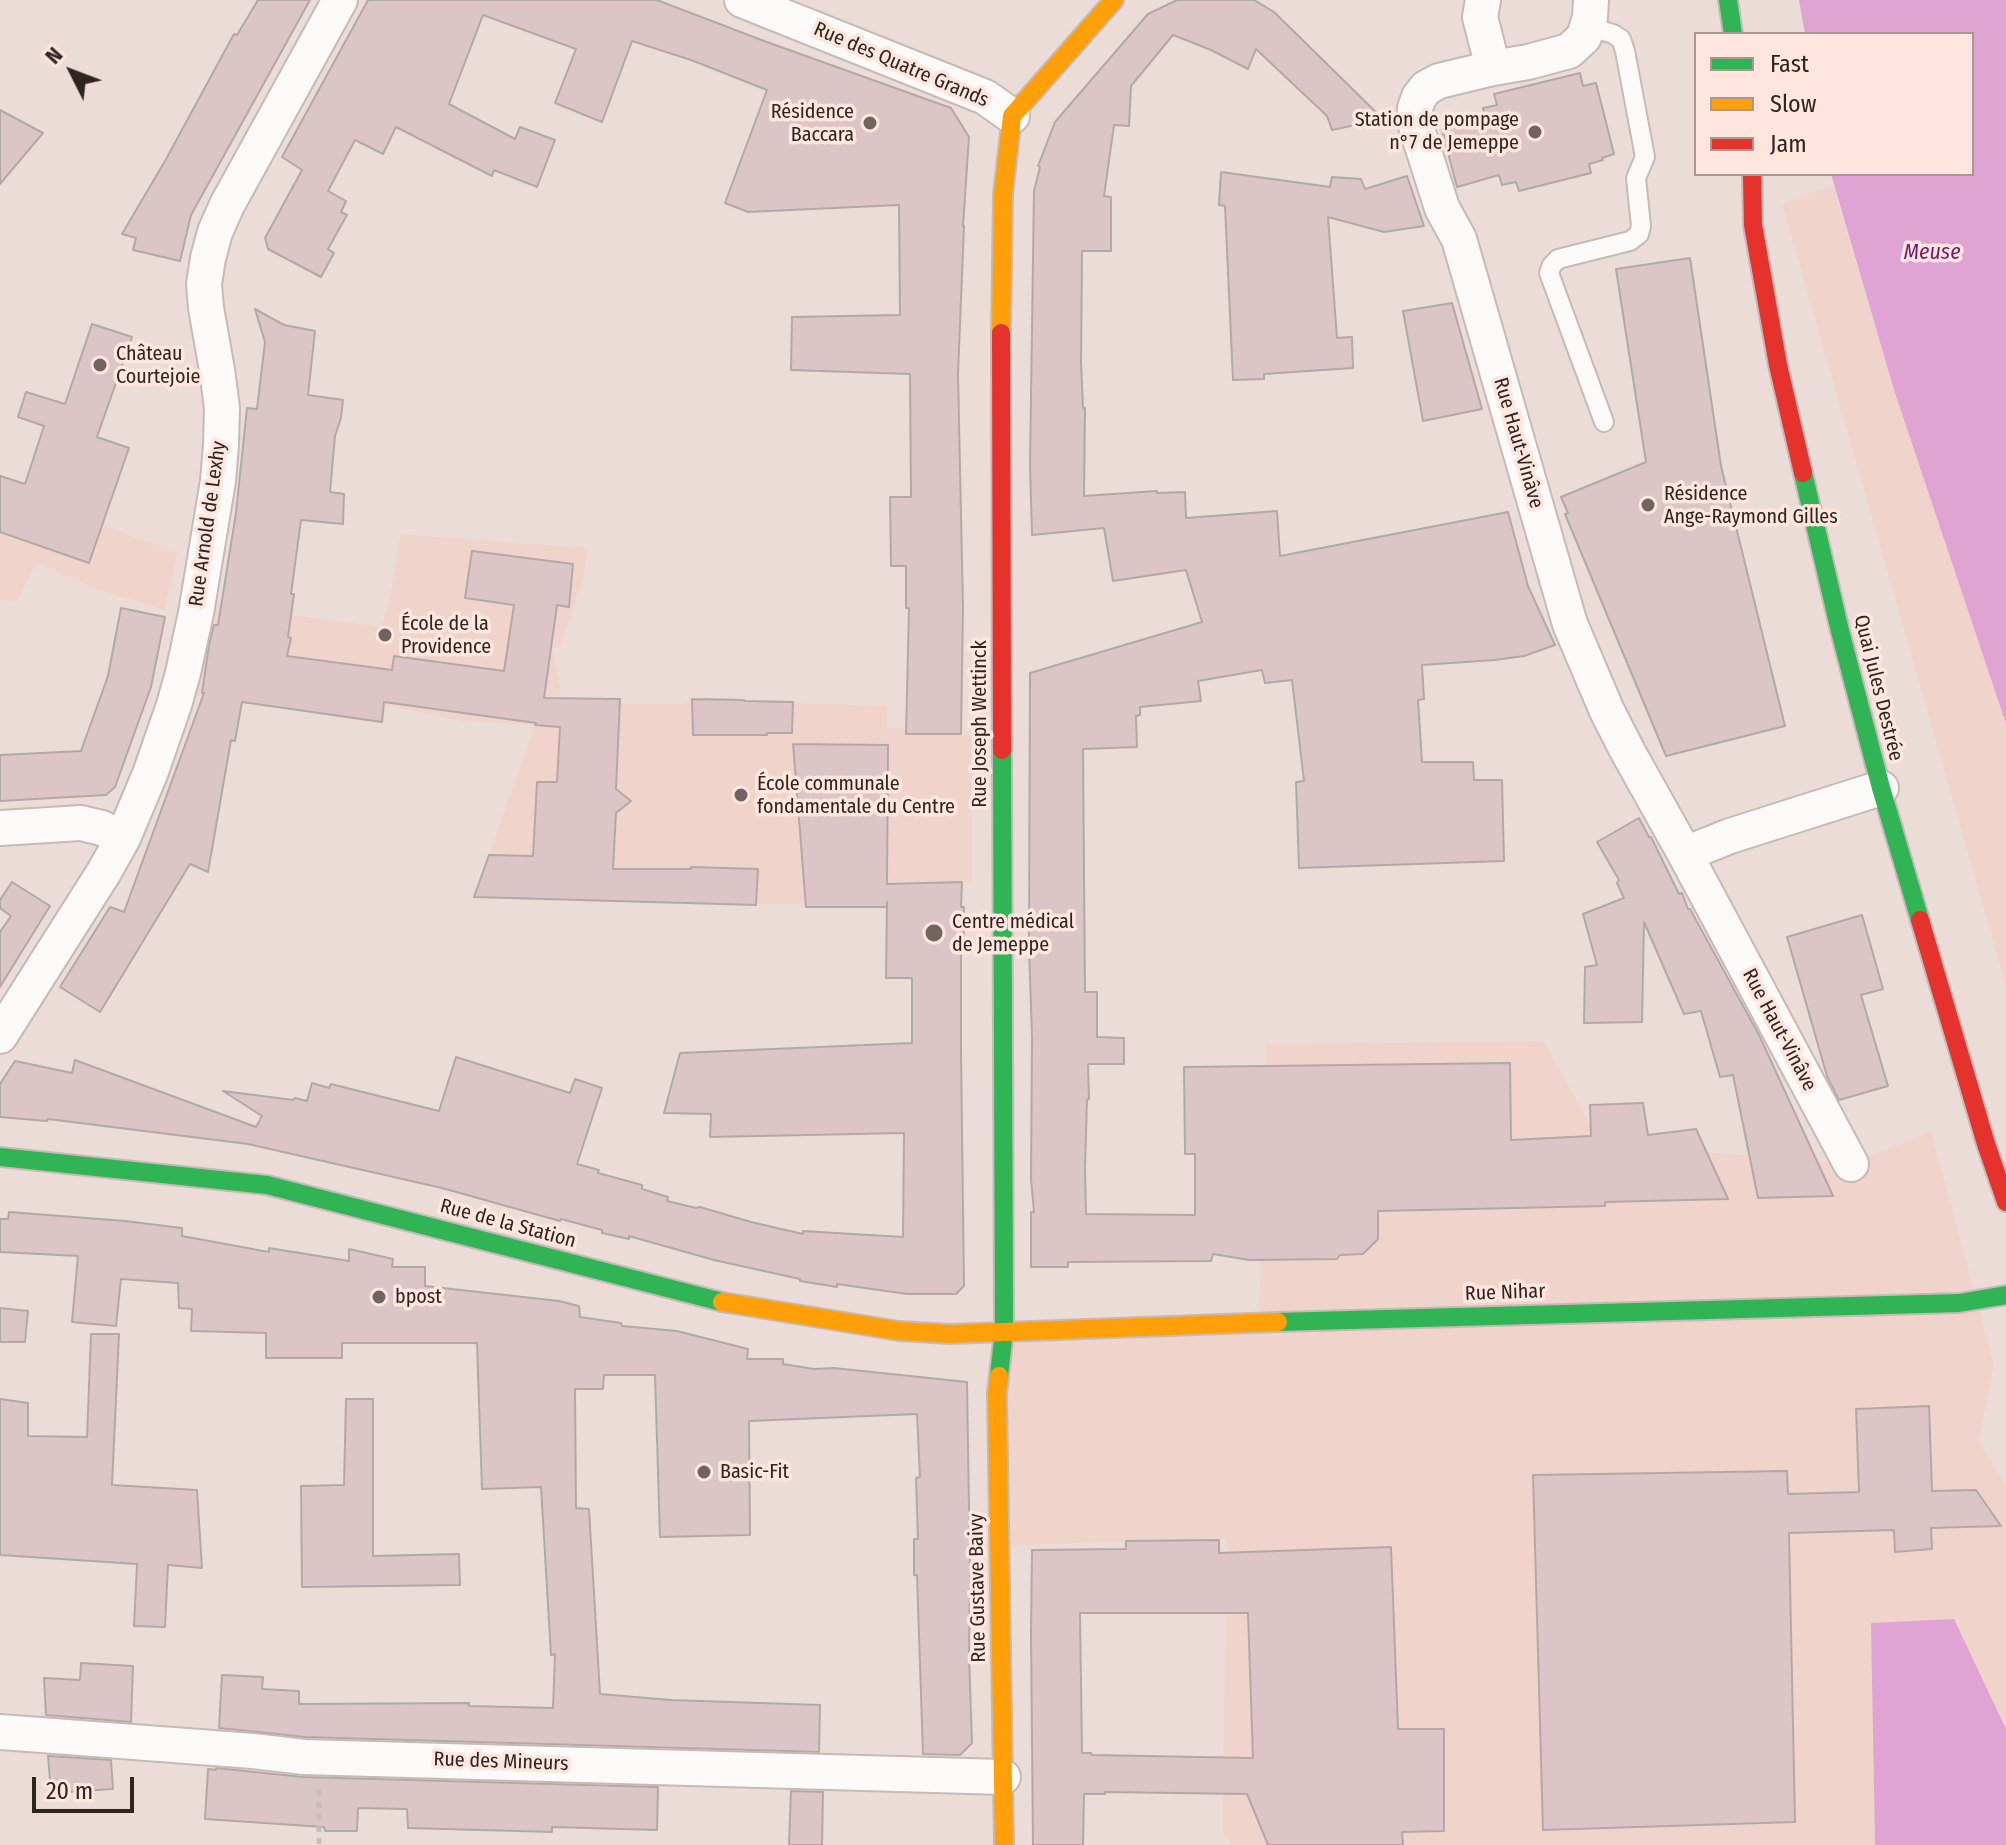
<!DOCTYPE html>
<html>
<head>
<meta charset="utf-8">
<style>
	body { margin:0 }
	#map { position:relative; width:2006px; height:1845px; overflow:hidden; background:#ecdcd7; font-family:"Fira Sans Condensed",sans-serif }
	canvas { display:block }
	.legend { position:absolute; left:1694px; top:32px; width:280px; height:144px; box-sizing:border-box; background:#fee6df; border:2px solid #ab9893; margin:0; padding:10px 14px; list-style:none; font-size:24px; color:#2e2420 }
	.legend li { display:flex; align-items:center; gap:16px; height:40px }
	.legend b { width:40px; border:2px solid #ab9893 }
	.north { position:absolute; left:32px; top:32px; width:80px; height:80px; -webkit-text-stroke:6px #fee6df; paint-order:stroke; rotate:312deg; font-size:22px; font-weight:700; line-height:32px; text-align:center; color:#2e2420 }
	.north::after { content:''; display:block; margin:auto; width:28px; height:36px; background:#2e2420; clip-path:polygon(50% 0,100% 100%,50% 72%,0 100%) }
	.scale { position:absolute; left:32px; top:1777px; width:102px; height:36px; box-sizing:border-box; border:4px solid #2e2420; border-top:0; padding-left:10px; font-size:24px; line-height:28px; white-space:nowrap; color:#2e2420; -webkit-text-stroke:6px #fee6df; paint-order:stroke }
</style>
</head>
<body>
<div id="map">
<canvas width="2006" height="1845"></canvas>
<ul class="legend">
<li><b style="height:10px;background:#30b455"></b>Fast</li>
<li><b style="height:10px;background:#ff9f0a"></b>Slow</li>
<li><b style="height:10px;background:#e5322d"></b>Jam</li>
</ul>
<div class="north">N</div>
<div class="scale">20 m</div>
</div>
<script>
const c = document.querySelector('canvas').getContext('2d');
c.lineJoin = 'round';
function paint(path, color) { c.fillStyle = color; c.fill(path, 'evenodd'); }
const toPath = rows => new Path2D(rows.map(r => 'M' + r).join(''));
function strokePath(path, color, width, dash) { c.strokeStyle = color; c.lineWidth = width; c.lineCap = dash ? 'butt' : 'round'; c.setLineDash(dash || []); c.stroke(path); }
function drawText(font, color, halo, rows, align = 'center') {
  c.font = font + ' "Fira Sans Condensed",sans-serif'; c.lineWidth = 7; c.setLineDash([]); c.textBaseline = 'middle'; c.strokeStyle = halo; c.fillStyle = color; for (const [text, x, y, turn = 0] of rows) {
    c.save(); c.translate(x, y); c.rotate((+turn || 0) * Math.PI / 180); c.textAlign = isNaN(turn) ? turn : align; if (halo) c.strokeText(text, 0, 0); c.fillText(text, 0, 0); c.restore();
  }
}
paint(toPath([
	[1833,185,1894,390,2006,724,2006,987,1782,204],
	[0,487,178,553,164,610,93,588,37,562,18,600,0,601],
	[400,534,587,548,584,578,560,647,553,648,561,693,549,698,620,699,621,703,685,704,686,701,693,699,744,700,745,701,887,706,887,728,918,729,919,734,972,735,972,882,903,883,902,906,887,907,806,907,805,904,690,904,689,902,474,897,535,725,459,721,386,705,382,724,197,696,210,604,382,627,392,587],
	[1544,1041,1600,1143,1851,1164,1931,1131,1994,1364,1979,1442,2006,1485,2006,1845,1232,1845,1222,1830,1227,1538,1000,1546,1004,1331,1259,1322,1266,1044]
]), '#f0d4cb');
paint(toPath([
	[1799,0,2006,0,2006,724,1894,390,1831,174,1972,174,1972,34,1805,34],
	[1954,1619,2006,1729,2006,1845,1875,1845,1871,1623]
]), '#dfa4d4');
const building = toPath([
	[258,0,310,0,191,215,180,261,133,250,136,238,122,234,165,161,234,34,237,35,258,0],
	[368,0,657,0,764,41,951,108,969,137,963,226,964,226,958,374,963,608,961,734,906,734,909,608,906,608,906,566,891,566,890,497,911,497,910,374,791,370,792,317,900,315,899,205,748,212,725,203,767,90,691,60,632,41,602,122,555,103,576,49,483,15,449,104,515,139,520,127,555,140,537,187,494,170,492,176,396,127,383,154,355,140,328,191,346,201,341,212,347,215,328,249,334,253,321,277,268,249,265,238,302,170,282,157,368,0],
	[1177,0,1254,0,1274,12,1383,119,1332,130,1327,116,1256,49,1248,69,1211,50,1173,35,1131,86,1129,126,1114,125,1104,196,1111,197,1111,251,1082,251,1081,362,1083,408,1085,408,1084,496,1157,491,1157,493,1185,492,1186,518,1277,511,1280,556,1508,512,1528,586,1555,645,1524,656,1495,660,1422,665,1424,699,1418,700,1422,762,1473,762,1474,780,1502,780,1504,861,1299,868,1296,782,1304,781,1292,680,1265,683,1262,670,1198,681,1201,701,1140,707,1140,715,1136,716,1137,747,1083,749,1085,992,1097,992,1097,1037,1124,1038,1124,1064,1088,1064,1089,1099,1087,1100,1085,1168,1086,1214,1195,1215,1195,1154,1185,1154,1184,1067,1510,1063,1511,1140,1591,1136,1590,1105,1643,1103,1648,1135,1696,1129,1728,1199,1605,1202,1605,1206,1378,1211,1378,1239,1363,1254,1340,1255,1337,1259,1249,1260,1213,1254,1211,1261,1068,1262,1068,1267,1031,1267,1031,1212,1034,1212,1031,1179,1032,1037,1029,947,1030,673,1202,622,1186,570,1113,581,1104,528,1032,535,1030,465,1034,191,1040,167,1038,166,1055,122,1148,14,1177,0],
	[1580,73,1583,86,1596,83,1614,154,1602,158,1603,160,1589,164,1591,173,1519,191,1516,182,1502,185,1499,175,1457,187,1442,130,1485,119,1483,108,1497,105,1494,94,1580,73],
	[0,110,43,133,0,184,0,110],
	[1221,172,1330,187,1332,177,1361,179,1365,189,1407,176,1424,226,1384,232,1328,217,1337,338,1352,337,1353,368,1264,374,1264,379,1233,380,1225,206,1219,205,1221,172],
	[1690,258,1721,466,1785,726,1666,756,1565,514,1568,513,1561,497,1646,462,1616,269,1690,258],
	[1452,303,1482,409,1423,421,1403,311,1452,303],
	[255,309,284,325,315,331,308,395,343,400,341,418,335,436,330,492,344,494,343,524,301,520,291,594,294,594,288,637,291,638,287,656,392,670,394,656,504,671,514,605,465,598,472,551,573,564,569,607,557,605,544,698,620,699,616,789,631,801,616,813,613,869,691,869,691,867,758,869,756,905,474,897,489,855,533,856,537,782,557,782,560,727,535,725,536,723,384,702,382,722,242,702,235,741,231,740,208,872,190,864,100,1012,60,987,110,907,124,912,204,693,202,693,209,645,214,625,218,625,236,513,247,408,257,409,265,342,255,309],
	[92,324,132,337,97,437,129,448,89,563,0,532,0,476,25,484,44,426,18,417,26,392,65,404,92,324],
	[121,608,165,617,151,687,115,787,106,795,0,801,0,755,81,751,108,676,121,608],
	[692,699,744,700,744,701,793,702,792,733,767,733,767,735,693,735,692,699],
	[793,744,888,745,887,884,962,882,961,907,964,907,964,948,961,949,961,1051,964,1286,956,1294,907,1294,837,1284,837,1287,800,1281,800,1279,714,1260,629,1236,629,1239,602,1233,602,1230,561,1219,560,1221,442,1188,248,1144,48,1119,47,1121,0,1117,0,1084,15,1061,72,1073,75,1060,256,1127,262,1116,223,1091,293,1100,295,1098,307,1101,312,1083,329,1088,331,1084,439,1111,456,1057,570,1093,575,1079,602,1088,577,1164,599,1170,598,1173,642,1185,642,1189,668,1197,667,1201,696,1208,700,1207,751,1222,803,1234,803,1231,903,1237,904,1133,710,1137,711,1114,664,1113,680,1053,912,1043,912,978,886,978,887,902,887,907,806,907,793,744],
	[1639,818,1649,837,1651,837,1679,894,1682,893,1688,909,1690,909,1759,1035,1833,1196,1758,1198,1733,1075,1720,1077,1701,1011,1684,1014,1644,922,1642,1022,1584,1023,1585,967,1597,965,1583,914,1624,898,1617,883,1619,880,1597,842,1639,818],
	[12,882,50,906,0,987,0,932,11,916,0,908,0,900,12,882],
	[1862,915,1883,989,1861,995,1888,1086,1839,1100,1827,1076,1787,937,1862,915],
	[9,1212,125,1221,182,1228,182,1236,269,1252,269,1248,349,1261,349,1249,393,1259,392,1267,425,1267,425,1286,559,1301,579,1306,580,1317,621,1323,622,1326,677,1331,748,1349,747,1359,783,1359,783,1364,814,1369,834,1368,967,1382,970,1574,969,1656,972,1743,960,1755,923,1754,917,1575,914,1575,914,1539,918,1539,916,1478,920,1477,917,1414,749,1421,750,1535,660,1537,655,1375,604,1375,603,1389,575,1389,576,1508,589,1509,600,1694,671,1700,820,1705,819,1752,305,1737,219,1728,222,1675,263,1677,262,1689,299,1691,299,1704,469,1703,469,1706,553,1708,555,1654,551,1655,541,1487,482,1489,477,1343,342,1343,342,1358,266,1358,266,1333,191,1331,192,1309,179,1308,178,1283,121,1279,116,1326,72,1322,78,1256,0,1252,0,1219,8,1219,9,1212],
	[0,1308,28,1311,25,1342,0,1342,0,1308],
	[91,1334,119,1334,112,1485,197,1490,202,1568,168,1565,165,1627,134,1626,137,1564,0,1555,0,1399,28,1403,28,1436,87,1437,91,1334],
	[346,1399,373,1399,373,1556,459,1554,460,1585,302,1587,301,1486,344,1485,346,1399],
	[1929,1406,1932,1491,1976,1490,2001,1526,1931,1528,1932,1549,1895,1552,1894,1530,1789,1533,1795,1822,1543,1830,1533,1475,1787,1471,1788,1494,1859,1492,1856,1409,1929,1406],
	[1219,1540,1219,1553,1391,1547,1398,1729,1444,1729,1444,1831,1402,1832,1403,1845,1268,1845,1247,1794,1105,1792,1105,1794,1084,1794,1083,1845,1033,1845,1031,1634,1032,1550,1126,1549,1126,1541,1219,1540],
	[1080,1613,1248,1613,1253,1758,1092,1755,1091,1753,1082,1753,1080,1613],
	[81,1663,133,1666,131,1722,46,1715,44,1678,80,1680,81,1663],
	[48,1756,111,1760,113,1789,51,1793,48,1756],
	[216,1768,303,1777,658,1787,657,1830,552,1827,552,1832,408,1828,407,1809,358,1808,357,1831,325,1831,324,1827,205,1819,208,1769,216,1770,216,1768],
	[791,1791,823,1792,822,1845,789,1845,791,1791]
]);
paint(building, '#dcc5c6');
strokePath(building, '#b4a8a7', 2);
const lane = toPath([
	[1587,26,1613,34,1621,39,1625,51,1645,157,1636,178,1641,226,1639,234,1630,241,1558,259,1552,265,1549,273,1604,422]
]);
const street = toPath([
	[742,0,985,97,1012,116],
	[1483,0,1480,17,1493,68,1528,62,1569,51,1584,37,1590,17,1591,0],
	[1493,68,1439,81,1426,88,1419,97,1415,108,1416,126,1442,208,1459,239,1570,624,1607,711,1628,752,1685,854,1851,1164],
	[0,828,81,823,102,828,123,838],
	[1685,854,1730,836,1881,788],
	[0,1036,104,872,123,838,150,774,174,705,183,673,196,613,218,481,221,445,222,408,217,370,206,308,204,284,208,258,215,232,227,205,340,0],
	[0,1732,253,1751,304,1757,1003,1777]
]);
const fast = toPath([
	[1728,0,1733,34],
	[1803,473,1840,631,1881,788,1920,920],
	[0,1157,267,1185,722,1302],
	[1278,1322,1959,1303,2006,1295],
	[999,1376,1004,1331,1002,750]
]);
const slow = toPath([
	[1001,333,1003,194,1012,116,1114,0],
	[722,1302,899,1331,950,1334,1278,1322],
	[999,1376,997,1393,1004,1845]
]);
const jam = toPath([
	[1752,174,1753,225,1778,365,1803,473],
	[1001,333,1002,750],
	[1920,920,1986,1144,2006,1202]
]);
strokePath(lane, '#c6bab6', 22);
strokePath(street, '#c6bab6', 38);
strokePath(fast, '#c6bab6', 22);
strokePath(slow, '#c6bab6', 22);
strokePath(jam, '#c6bab6', 22);
strokePath(toPath([
	[319,1790,319,1845]
]), '#c5bfbc', 5, [6, 6]);
strokePath(lane, '#fcfaf9', 18);
strokePath(street, '#fcfaf9', 34);
strokePath(fast, '#30b455', 18);
strokePath(slow, '#ff9f0a', 18);
strokePath(jam, '#e5322d', 18);
for (const [x, y, r, color] of [
	[870,123,8,"#706460"],
	[1535,132,8,"#706460"],
	[100,365,8,"#706460"],
	[1648,505,8,"#706460"],
	[385,635,8,"#706460"],
	[741,795,8,"#706460"],
	[934,933,10,"#706460"],
	[379,1297,8,"#706460"],
	[704,1472,8,"#706460"]
]) { const dot = new Path2D(); dot.arc(x, y, r, 0, 2 * Math.PI); c.fillStyle = color; c.fill(dot); strokePath(dot, '#fee6df', 3); }
drawText('20px', '#2e2420', '#fee6df', [
	["Rue des Quatre Grands",901,65,23],
	["Rue Haut-Vinâve",1518,443,74],
	["Rue Arnold de Lexhy",208,524,-82],
	["Quai Jules Destrée",1878,688,76],
	["Rue Joseph Wettinck",980,724,-90],
	["Rue Haut-Vinâve",1779,1030,62],
	["Rue de la Station",508,1224,15],
	["Rue Nihar",1505,1293,-2],
	["Rue Gustave Baivy",978,1588,-91],
	["Rue des Mineurs",501,1762,2]
]);
drawText('20px', '#2e2420', '#fee6df', [
	["Résidence",854,112,"right"],
	["Baccara",854,135,"right"],
	["Station de pompage",1519,120,"right"],
	["n°7 de Jemeppe",1519,143,"right"],
	["Château",116,354],
	["Courtejoie",116,377],
	["Résidence",1664,494],
	["Ange-Raymond Gilles",1664,517],
	["École de la",401,624],
	["Providence",401,647],
	["École communale",757,784],
	["fondamentale du Centre",757,807],
	["Centre médical",952,922],
	["de Jemeppe",952,945],
	["bpost",395,1297],
	["Basic-Fit",720,1472]
], 'left');
drawText('italic 22px', '#731970', '#fee6df', [
	["Meuse",1932,253]
]);
</script>
</body>
</html>
